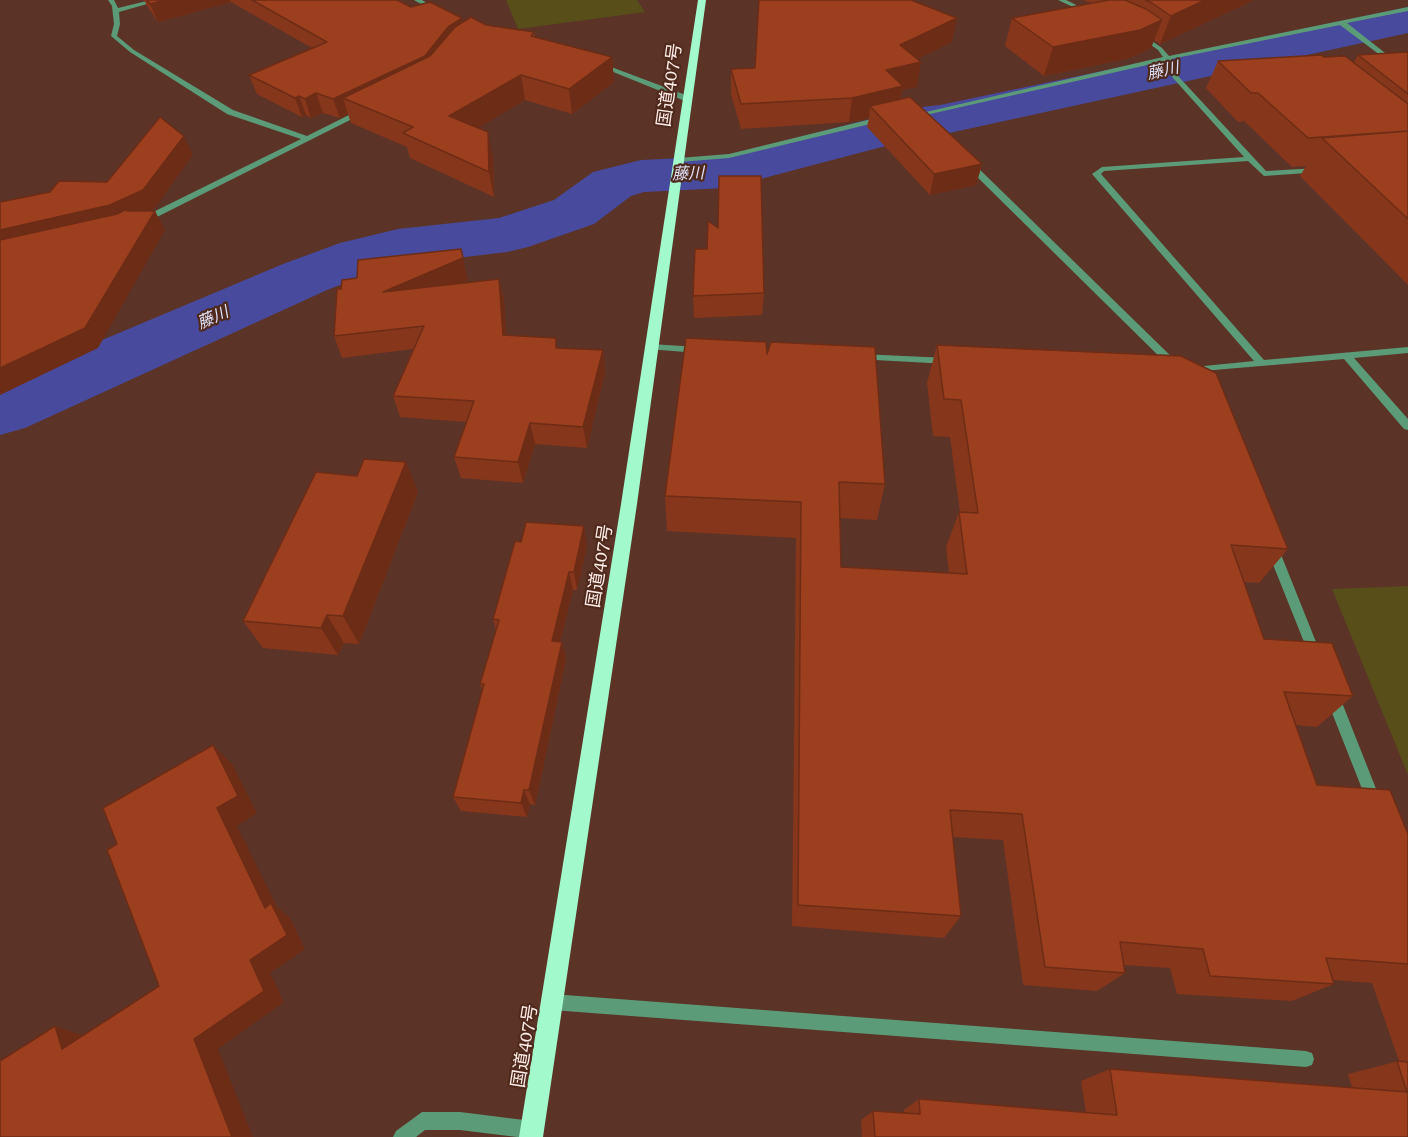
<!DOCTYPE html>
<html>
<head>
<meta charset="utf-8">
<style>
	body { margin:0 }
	canvas { display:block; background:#5b3327 }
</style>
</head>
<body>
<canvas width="1408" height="1137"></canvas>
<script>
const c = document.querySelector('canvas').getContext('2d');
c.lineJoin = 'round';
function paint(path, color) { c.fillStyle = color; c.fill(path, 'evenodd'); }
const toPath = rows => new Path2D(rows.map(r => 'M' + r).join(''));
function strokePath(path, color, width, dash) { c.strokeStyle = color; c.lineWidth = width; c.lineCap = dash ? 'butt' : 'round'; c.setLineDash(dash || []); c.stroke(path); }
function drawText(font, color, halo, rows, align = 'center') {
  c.font = font + ' "Roboto Serif","Noto Sans JP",serif'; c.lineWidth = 4.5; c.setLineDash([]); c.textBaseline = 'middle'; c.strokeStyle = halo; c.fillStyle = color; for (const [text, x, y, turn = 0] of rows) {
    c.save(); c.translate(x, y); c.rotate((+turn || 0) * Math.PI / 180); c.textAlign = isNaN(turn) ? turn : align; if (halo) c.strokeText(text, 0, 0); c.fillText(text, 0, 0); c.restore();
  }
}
paint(toPath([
	[506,0,637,0,645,12,518,29],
	[1408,586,1408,775,1332,589]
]), '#584e19');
paint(toPath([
	[1408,7,1408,33,940,135,916,138,726,188,644,192,631,196,594,224,528,247,507,252,398,265,382,269,327,290,25,428,0,435,0,383,283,264,340,243,398,229,499,218,554,200,593,172,641,160,725,156,914,108,940,105,1408,7]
]), '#484a9d');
paint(toPath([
	[1058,0,1066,0,1093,13,1088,14,1058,0],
	[1408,7,1408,11,1347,23,1408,71,1408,76,1340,25,1171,59,1178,76,1266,171,1318,168,1321,168,1321,172,1264,176,1248,161,1104,171,1101,174,1264,360,1408,347,1408,353,1354,358,1408,419,1408,430,1404,429,1344,359,1190,372,1190,368,1194,367,1254,361,1092,174,1102,167,1244,157,1173,78,1165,61,930,114,926,112,1163,57,1158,50,1137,35,1137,33,1139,32,1162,48,1169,56,1408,7],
	[552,994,1306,1051,1312,1053,1314,1059,1312,1065,1306,1067,552,1010,546,1008,544,1002,546,996,552,994],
	[422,1112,460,1112,532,1121,538,1124,541,1130,536,1137,517,1137,460,1130,425,1130,416,1137,393,1137,396,1131,422,1112]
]), '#5b9b78');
paint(toPath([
	[108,0,114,0,118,8,151,0,161,0,119,12,120,24,117,36,134,50,233,110,307,136,361,109,368,111,145,223,139,223,139,219,301,139,227,114,130,52,111,36,114,24,112,6,108,0],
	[414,0,422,0,440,11,435,12,414,0],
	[598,62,691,97,692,99,685,101,596,65,595,64,598,62],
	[884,116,887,116,887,120,729,158,679,162,675,160,679,158,729,154,884,116],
	[965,161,971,161,1180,365,1180,369,1172,369,965,165,965,161],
	[650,344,699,347,704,350,699,353,647,349,647,345,650,344],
	[860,354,948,358,953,361,948,364,857,359,857,355,860,354],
	[1272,542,1276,544,1278,547,1322,657,1321,661,1316,663,1311,661,1310,657,1266,547,1268,544,1272,542],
	[1332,689,1337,691,1339,695,1382,804,1380,809,1375,811,1370,809,1368,804,1325,695,1327,691,1332,689]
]), '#5b9b78');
paint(toPath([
	[698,0,706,0,637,504,543,1137,519,1137,621,504,698,0]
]), '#a1f9cc');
paint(toPath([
	[144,0,397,0,411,7,463,22,534,32,535,37,612,57,614,82,572,114,525,100,477,128,493,158,494,197,410,158,407,147,351,123,348,114,340,118,323,113,311,118,306,115,302,117,257,94,249,75,312,48,231,2,158,22,147,6],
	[1083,0,1254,0,1160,44,1154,40,1151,48,1130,58,1044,76,1005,46,1012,18,1091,3],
	[952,42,917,59,917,87,902,90,901,99,982,164,976,185,930,195,867,127,869,118,849,122,741,129,731,94,731,69,755,68],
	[1408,52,1408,285,1300,176,1306,166,1292,167,1244,121,1238,122,1206,88,1218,61,1354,62,1358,55],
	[499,279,504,300,506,335,558,348,603,350,605,372,587,448,535,444,523,483,461,478,454,457,466,422,400,417,393,396,413,349,342,358,334,336,341,289,468,280,461,283],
	[764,293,762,315,694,318,693,296],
	[937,345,1288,549,1259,583,1244,582,1264,639,1353,696,1317,727,1296,725,1317,785,1408,834,1408,1137,862,1137,861,1120,873,1111,904,1113,904,1110,919,1099,1086,1112,1081,1081,1110,1069,1352,1088,1348,1074,1399,1061,1372,983,1333,980,1334,984,1292,1001,1177,994,1170,968,1124,965,1125,973,1097,991,1023,985,1003,840,953,837,961,916,944,938,792,926,796,538,667,531,665,496,767,354,885,484,877,520,840,518,841,567,949,573,946,547,959,512,960,512,950,437,933,436,927,383],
	[418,492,359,644,344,643,338,655,263,648,243,621],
	[587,545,577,590,573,590,560,642,562,642,566,659,535,805,530,804,527,817,461,811,453,797,482,690,480,684,496,630,493,619]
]), '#86361b');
paint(toPath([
	[165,0,230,0,231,2,158,22,150,4],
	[1205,0,1254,0,1160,44,1171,16],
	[462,18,466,36,452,46,343,98,348,114,340,118,333,99],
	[957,18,952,42,901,67,921,62,917,87,902,90,899,110,870,106,869,118,849,122,852,98,886,70,900,45],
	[1162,20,1151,48,1130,58,1044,76,1053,47],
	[612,57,614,82,572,114,569,89],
	[521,75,525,100,455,142,449,116],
	[316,93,323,113,311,118,305,99],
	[299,96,306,115,302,117,295,98],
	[488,132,493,158,494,197,489,172],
	[184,136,193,155,154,209,135,218,0,252,0,230,110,205],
	[982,164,976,185,930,195,934,174],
	[155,211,165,230,98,348,0,395,0,368],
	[463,258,468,280,391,314,383,292],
	[499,279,504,300,508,356,503,335],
	[603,350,605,372,587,448,583,427],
	[530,423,535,444,523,483,518,462],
	[406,462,418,492,359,644,343,616],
	[584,526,587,545,577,590,574,572],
	[569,572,573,590,556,659,552,641],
	[327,615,344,643,338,655,321,628],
	[562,642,566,659,535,805,529,790],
	[213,745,232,764,257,813,237,826,277,907,290,918,305,949,270,973,284,1002,218,1049,253,1137,232,1137,194,1039,250,960,265,908,217,808],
	[524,790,530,804,527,817,521,803],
	[55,1026,85,1036,62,1049]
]), '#6d2c16');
const building = toPath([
	[147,0,165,0,150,4,147,0],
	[252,0,397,0,411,7,430,2,462,18,448,27,425,56,333,99,316,93,305,99,299,96,295,98,249,75,327,42,252,0],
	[759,0,911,0,957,18,900,45,921,62,886,70,903,86,852,98,741,104,731,69,755,68,759,0],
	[1109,0,1125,0,1146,9,1162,20,1140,30,1053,47,1012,18,1109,0],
	[1145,0,1205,0,1171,16,1152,3,1145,0],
	[471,17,486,25,534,32,531,36,612,57,569,89,521,75,449,116,488,132,489,172,403,133,413,127,343,98,430,56,455,27,471,17],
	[1407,52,1408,52,1408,94,1358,55,1407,52],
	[1321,55,1324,57,1345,56,1408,104,1408,131,1308,138,1258,93,1251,93,1218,61,1321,55],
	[910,97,982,164,934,174,870,106,910,97],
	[160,117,184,136,143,190,110,205,0,230,0,202,50,192,59,181,107,182,160,117],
	[1408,131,1408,219,1322,138,1408,131],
	[719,176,761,176,764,293,693,296,695,249,707,249,708,221,718,228,719,176],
	[129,208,127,211,155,211,85,328,0,368,0,240,117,214,129,208],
	[461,249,463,258,383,292,499,279,503,335,556,338,556,348,603,350,583,427,530,423,518,462,454,457,474,401,393,396,424,326,334,336,337,289,341,289,342,280,357,278,358,260,461,249],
	[686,338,766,342,767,354,771,342,875,347,885,484,839,482,841,567,967,574,959,512,978,513,961,400,944,399,937,345,1181,356,1216,373,1288,549,1231,545,1264,639,1332,643,1353,696,1284,692,1317,785,1390,790,1408,834,1408,964,1326,958,1334,984,1210,976,1203,949,1120,942,1125,973,1045,967,1022,814,950,810,961,916,798,905,801,502,665,496,686,338],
	[364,459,406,462,343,616,327,615,321,628,243,621,316,472,357,476,364,459],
	[526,522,584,526,574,572,569,572,552,641,562,642,529,790,524,790,521,803,453,797,484,684,480,684,499,620,493,619,515,541,521,542,526,522],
	[213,745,238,796,217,808,265,908,271,903,287,935,250,960,264,991,194,1039,232,1137,0,1137,0,1061,55,1026,62,1049,159,986,107,850,117,844,103,808,213,745],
	[1397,1061,1408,1062,1408,1137,875,1137,873,1111,920,1114,919,1099,1117,1115,1110,1069,1407,1092,1397,1061]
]);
paint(building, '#9c3f1f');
strokePath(building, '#6d2c16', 1.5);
drawText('italic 16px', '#dee2fa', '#50291d', [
	["藤川",1163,71,-12],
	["藤川",688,174,-2],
	["藤川",213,318,-24]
]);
drawText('18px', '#fdede8', '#50291d', [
	["国道407号",670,85,-82],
	["国道407号",600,566,-81],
	["国道407号",525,1046,-81]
]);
</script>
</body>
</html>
